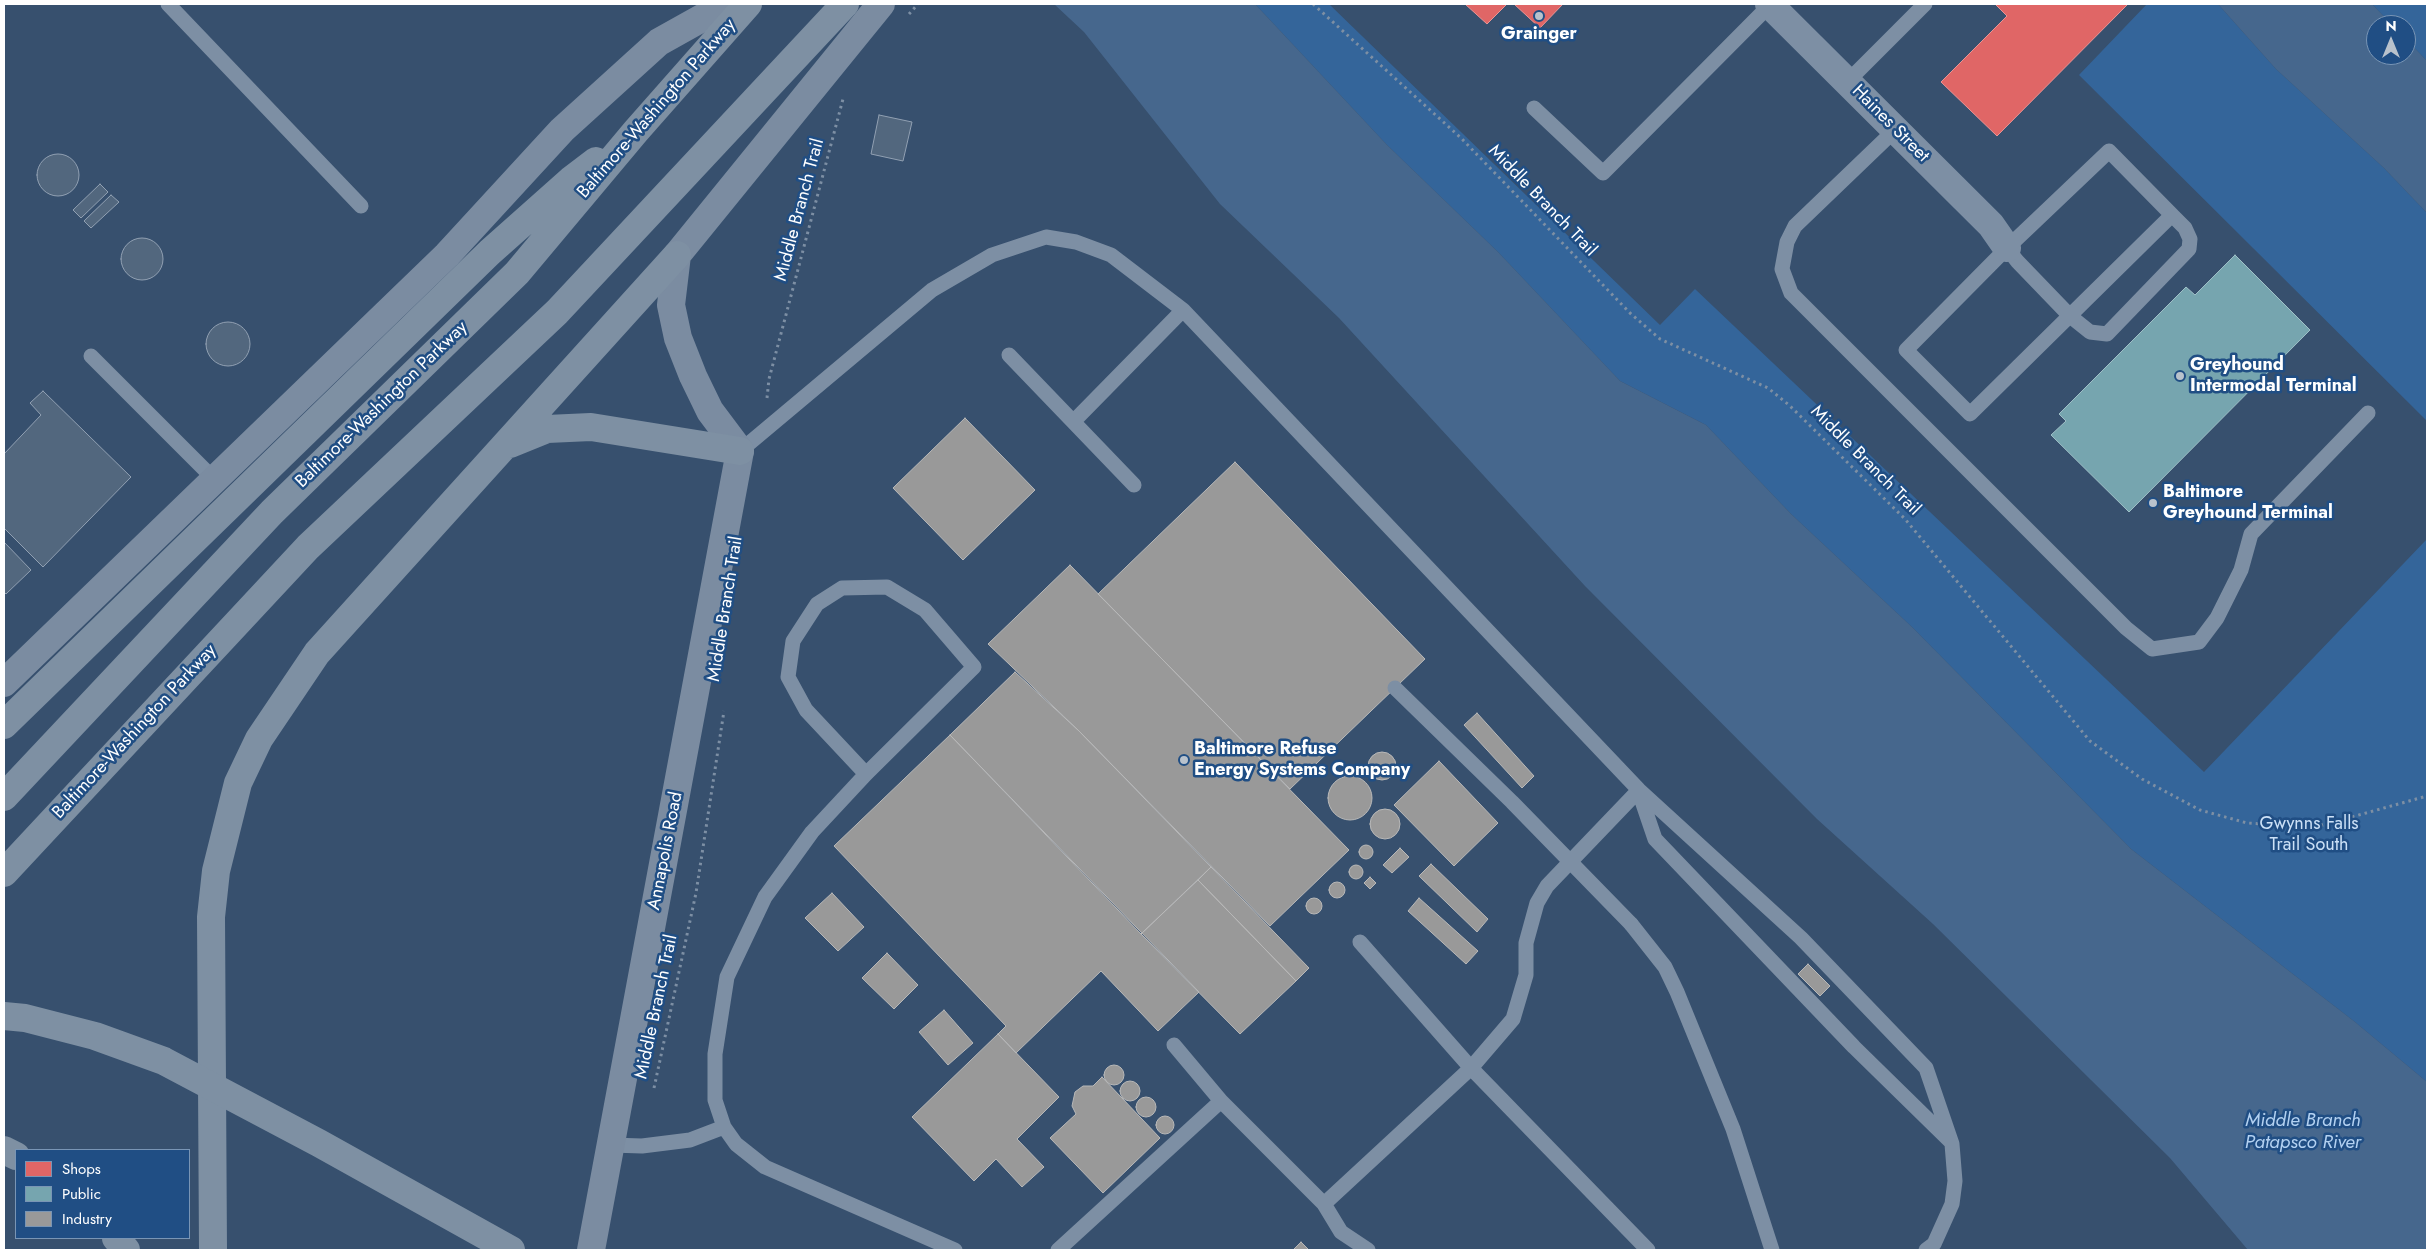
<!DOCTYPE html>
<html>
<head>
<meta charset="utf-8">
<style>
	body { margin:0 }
	#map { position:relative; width:2431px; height:1254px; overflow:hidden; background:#37506e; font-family:Jost,sans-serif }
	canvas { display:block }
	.frame { position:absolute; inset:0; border:5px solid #fff; pointer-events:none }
	.legend { position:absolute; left:15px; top:1149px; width:175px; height:90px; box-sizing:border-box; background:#204e84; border:1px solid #7995b5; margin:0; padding:6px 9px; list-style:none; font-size:15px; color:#fff }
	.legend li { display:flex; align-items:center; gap:10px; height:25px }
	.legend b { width:25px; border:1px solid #7995b5 }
	.north { position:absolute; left:2366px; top:15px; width:50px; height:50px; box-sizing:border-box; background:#204e84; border:1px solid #7995b5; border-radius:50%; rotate:0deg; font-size:14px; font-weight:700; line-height:20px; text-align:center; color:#fff }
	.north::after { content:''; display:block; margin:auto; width:18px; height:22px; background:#b9c2cc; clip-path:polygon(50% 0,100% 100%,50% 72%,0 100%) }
</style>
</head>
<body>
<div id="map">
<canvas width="2431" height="1254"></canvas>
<div class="frame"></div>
<ul class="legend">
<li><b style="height:14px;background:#e06666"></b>Shops</li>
<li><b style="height:14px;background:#76a5af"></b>Public</li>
<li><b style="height:14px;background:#999"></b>Industry</li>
</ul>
<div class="north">N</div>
</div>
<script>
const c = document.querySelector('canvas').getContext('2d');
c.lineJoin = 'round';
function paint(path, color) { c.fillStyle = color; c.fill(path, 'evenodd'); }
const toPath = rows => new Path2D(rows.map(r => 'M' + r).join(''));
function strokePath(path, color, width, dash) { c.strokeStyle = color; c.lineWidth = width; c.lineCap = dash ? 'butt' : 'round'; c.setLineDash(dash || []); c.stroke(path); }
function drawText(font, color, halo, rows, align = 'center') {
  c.font = font + ' Jost,sans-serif'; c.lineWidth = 5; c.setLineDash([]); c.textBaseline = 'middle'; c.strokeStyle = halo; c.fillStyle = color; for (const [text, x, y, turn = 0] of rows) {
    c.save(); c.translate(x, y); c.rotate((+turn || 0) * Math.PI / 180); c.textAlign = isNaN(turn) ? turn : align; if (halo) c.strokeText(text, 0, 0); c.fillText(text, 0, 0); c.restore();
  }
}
paint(toPath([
	[1255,4,1329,4,1660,325,1695,289,2204,772,2427,539,2427,1082,2355,1022,2131,849,1913,628,1791,514,1706,425,1620,381,1498,252,1387,145],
	[2147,4,2218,4,2276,69,2384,168,2427,213,2427,421,2079,75],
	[2372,4,2427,4,2427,61,2406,39,2406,25,2392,25]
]), '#34659a');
paint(toPath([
	[1054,4,1255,4,1387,145,1498,252,1620,381,1706,425,1791,514,1913,628,2131,849,2355,1022,2427,1082,2427,1250,2248,1250,2170,1158,1933,924,1817,819,1585,586,1339,318,1220,204,1084,32],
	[2218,4,2372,4,2392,25,2376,25,2376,55,2406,55,2406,39,2427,61,2427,213,2384,168,2276,69]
]), '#46678d');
const shops = toPath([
	[1465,4,1507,4,1487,24,1465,4],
	[1514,4,1563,4,1540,28,1514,4],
	[1995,4,2128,4,1997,136,1941,82,2007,16,1995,4]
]);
paint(shops, '#e06666');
strokePath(shops, '#e99494', 1);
const public = toPath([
	[2235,255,2310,330,2129,512,2051,435,2066,421,2059,414,2186,287,2195,295,2235,255]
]);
paint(public, '#76a5af');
strokePath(public, '#9fc0c7', 1);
const industry = toPath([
	[965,418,1035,490,963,560,893,488,965,418],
	[1235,462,1425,659,1290,789,1098,594,1235,462],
	[1070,565,1349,850,1270,926,1079,731,988,644,1070,565],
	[1015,672,1079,731,1211,867,1141,934,950,735,1015,672],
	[1477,713,1534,776,1522,788,1464,725,1477,713],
	[950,735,1199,992,1158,1031,1101,971,1016,1053,998,1034,1006,1026,834,846,950,735],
	'1368 766a14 14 0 1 1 28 0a14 14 0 1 1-28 0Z',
	[1439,761,1498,823,1454,866,1394,805,1439,761],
	'1328 798a22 22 0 1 1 44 0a22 22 0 1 1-44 0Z',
	'1370 824a15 15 0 1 1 30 0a15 15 0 1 1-30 0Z',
	'1359 852a7 7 0 1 1 14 0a7 7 0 1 1-14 0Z',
	[1400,848,1409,857,1392,873,1383,865,1400,848],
	[1431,864,1488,919,1477,932,1419,876,1431,864],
	'1349 872a7 7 0 1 1 14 0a7 7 0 1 1-14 0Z',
	[1211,867,1309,968,1296,981,1198,880,1211,867],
	[1370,877,1376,883,1370,889,1364,883,1370,877],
	[1198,880,1296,981,1240,1034,1141,934,1198,880],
	'1329 890a8 8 0 1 1 16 0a8 8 0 1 1-16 0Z',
	[832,893,864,927,838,951,805,918,832,893],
	'1306 906a8 8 0 1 1 16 0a8 8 0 1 1-16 0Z',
	[1419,898,1478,951,1466,964,1408,911,1419,898],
	[887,953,918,985,894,1009,862,978,887,953],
	[1808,964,1830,986,1820,996,1798,974,1808,964],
	[944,1010,973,1043,948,1065,919,1032,944,1010],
	[998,1034,1059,1097,1017,1139,1044,1167,1022,1187,996,1159,974,1181,912,1117,998,1034],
	'1104 1075a10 10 0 1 1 20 0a10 10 0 1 1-20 0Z',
	[1102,1077,1160,1138,1103,1193,1050,1138,1076,1114,1072,1106,1075,1092,1083,1086,1093,1086,1102,1077],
	'1120 1091a10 10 0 1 1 20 0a10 10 0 1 1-20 0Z',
	'1136 1107a10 10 0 1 1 20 0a10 10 0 1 1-20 0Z',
	'1156 1125a9 9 0 1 1 18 0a9 9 0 1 1-18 0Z',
	[1301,1242,1309,1250,1293,1250,1301,1242]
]);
paint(industry, '#999');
strokePath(industry, '#b8b8b8', 1);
const building = toPath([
	[879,115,912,122,903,161,871,154,879,115],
	'37 175a21 21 0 1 1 42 0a21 21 0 1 1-42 0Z',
	[100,184,108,192,81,218,73,210,100,184],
	[111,195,119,202,91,228,84,221,111,195],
	'121 259a21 21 0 1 1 42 0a21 21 0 1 1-42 0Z',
	'206 344a22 22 0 1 1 44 0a22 22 0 1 1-44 0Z',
	[43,391,131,477,43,567,4,528,4,454,41,415,30,403,43,391],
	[4,542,31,570,6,594,4,592,4,542]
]);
paint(building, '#52677e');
strokePath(building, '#91a0b2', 1);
strokePath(toPath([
	[1313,4,1461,138,1630,313,1660,339,1768,388,1789,405,1905,519,2090,741,2142,779,2200,810,2247,823,2282,825,2323,825,2427,796],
	[909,14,918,4],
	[767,398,769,379,843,99],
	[654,1088,696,893,724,711]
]), '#7d8fa4', 3, [2.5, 4]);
strokePath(toPath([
	[168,4,361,206],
	[1847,82,1925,4],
	[1534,108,1603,173,1770,5],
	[1895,130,1795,226,1787,242,1782,269,1791,293,2126,628,2152,649,2199,642,2217,618,2241,570,2251,534,2368,413],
	[2109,151,2172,215,1970,414,1906,350,2007,248,2109,151],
	[2007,248,2017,261,2070,316,2090,332,2107,334,2189,249,2190,239,2185,228,2172,215],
	[1009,355,1134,485],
	[91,356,215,480],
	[1074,421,1183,310],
	[740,451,932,290,992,255,1046,237,1076,242,1111,255,1183,310,1639,790,1801,938,1926,1068,1952,1144,1955,1181,1952,1204,1934,1244,1926,1250],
	[866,774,806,710,788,677,793,641,817,604,842,588,887,587,925,610,974,667,866,774,812,832,765,897,727,977,715,1054,715,1100,724,1127,736,1144,765,1167,955,1250],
	[1639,792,1655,839,1854,1047,1950,1141],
	[1631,924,1665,967,1677,992,1733,1129,1772,1250],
	[1360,942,1471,1068,1648,1250],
	[1174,1045,1221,1101,1324,1204,1341,1232,1368,1250],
	[611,1145,642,1146,690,1140,724,1127],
	[1324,1204,1471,1068,1513,1019,1526,975,1526,943,1537,903,1547,886,1639,790],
	[1058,1250,1221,1101]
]), '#7d8fa4', 15);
strokePath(toPath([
	[1769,4,1991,225,2007,248]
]), '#7d8fa4', 28);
strokePath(toPath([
	[4,683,447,255,562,130,659,42,727,4],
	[591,1250,740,451,710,411,693,376,678,338,671,305,677,255,881,4]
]), '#7b8ca1', 28);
strokePath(toPath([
	[510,444,547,429,591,427,740,451],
	[4,725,490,252,571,180,596,161],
	[4,797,272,512,517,273,636,131,748,4],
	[4,873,308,547,557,312,845,4],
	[4,1150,16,1156],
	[116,1238,126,1250],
	[213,1250,211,917,216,871,238,783,259,739,317,653,677,255]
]), '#7e90a3', 28);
strokePath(toPath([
	[1395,688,1512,802,1631,924]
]), '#7d8fa4', 15);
strokePath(toPath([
	[4,1016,25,1018,95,1036,164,1061,319,1143,511,1250]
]), '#7e90a3', 28);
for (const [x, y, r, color] of [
	[1539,16,5,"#b9c2cc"],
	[2180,376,5,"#b9c2cc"],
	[2153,503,5,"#b9c2cc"],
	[1184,760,5,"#b9c2cc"]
]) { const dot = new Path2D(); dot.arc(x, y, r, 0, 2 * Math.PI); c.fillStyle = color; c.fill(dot); strokePath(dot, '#204e84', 2); }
drawText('bold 18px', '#fff', '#204e84', [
	["Grainger",1539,35,"center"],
	["Greyhound",2190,366],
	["Intermodal Terminal",2190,387],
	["Baltimore",2163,493],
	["Greyhound Terminal",2163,514],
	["Baltimore Refuse",1194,750],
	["Energy Systems Company",1194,771]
], 'left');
drawText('18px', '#fff', '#204e84', [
	["Baltimore-Washington Parkway",657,109,-49],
	["Haines Street",1890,124,45],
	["Middle Branch Trail",1542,201,46],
	["Middle Branch Trail",800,210,-75],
	["Baltimore-Washington Parkway",382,405,-44],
	["Middle Branch Trail",1865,461,45],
	["Middle Branch Trail",726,609,-81],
	["Baltimore-Washington Parkway",135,732,-47],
	["Annapolis Road",666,851,-79],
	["Middle Branch Trail",657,1007,-78]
]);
drawText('18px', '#cce1f7', '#204e84', [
	["Gwynns Falls",2309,825],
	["Trail South",2309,846]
]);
drawText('italic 19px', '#b3d1f1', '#204e84', [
	["Middle Branch",2303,1121],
	["Patapsco River",2303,1143]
]);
</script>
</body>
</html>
